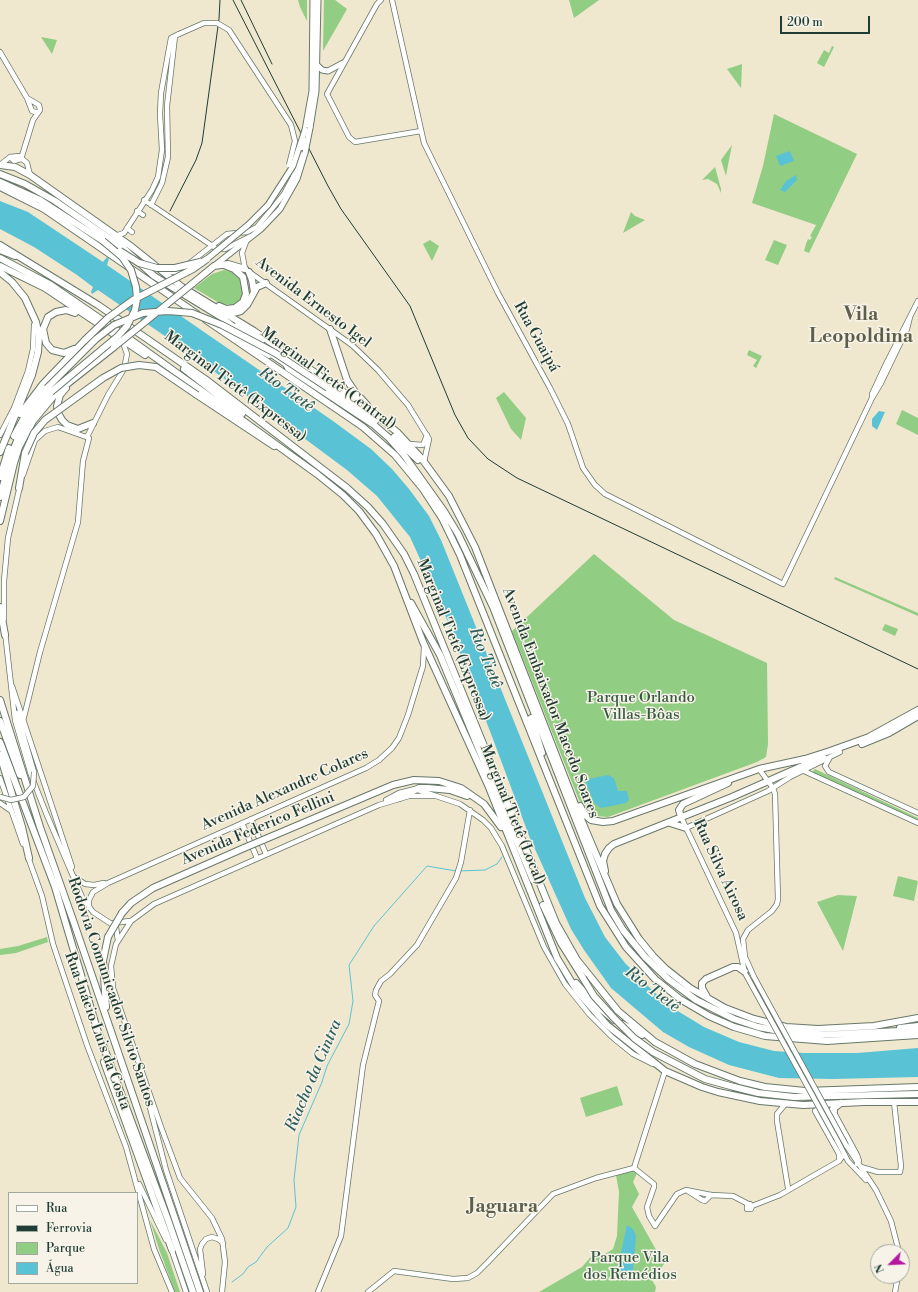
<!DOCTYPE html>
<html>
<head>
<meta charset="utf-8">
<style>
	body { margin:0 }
	#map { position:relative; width:918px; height:1292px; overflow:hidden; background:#f0e7cf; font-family:"Libre Bodoni",serif }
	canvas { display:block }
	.legend { position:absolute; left:8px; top:1192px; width:130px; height:92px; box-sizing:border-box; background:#f7f3e8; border:1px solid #a1aaa0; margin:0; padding:5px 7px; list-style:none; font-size:12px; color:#1f3d34 }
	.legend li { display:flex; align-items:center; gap:8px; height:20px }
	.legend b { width:20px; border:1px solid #a1aaa0 }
	.north { position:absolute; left:870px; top:1244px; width:40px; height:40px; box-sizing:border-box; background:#f7f3e8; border:1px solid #a1aaa0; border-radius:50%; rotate:246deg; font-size:11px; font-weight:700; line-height:16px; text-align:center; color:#1f3d34 }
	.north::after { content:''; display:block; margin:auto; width:14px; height:18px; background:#b5179e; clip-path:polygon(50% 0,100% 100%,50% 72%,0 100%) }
	.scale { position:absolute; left:780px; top:16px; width:90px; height:18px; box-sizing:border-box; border:2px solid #1f3d34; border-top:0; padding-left:5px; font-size:12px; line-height:14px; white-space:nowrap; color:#1f3d34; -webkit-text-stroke:3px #f7f3e8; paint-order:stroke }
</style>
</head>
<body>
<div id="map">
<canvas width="918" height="1292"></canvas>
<ul class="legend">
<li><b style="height:5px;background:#fff"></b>Rua</li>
<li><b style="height:5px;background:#1f3d34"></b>Ferrovia</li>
<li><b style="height:11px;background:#91cd82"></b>Parque</li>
<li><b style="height:11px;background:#59c3d5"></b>Água</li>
</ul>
<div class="north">N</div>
<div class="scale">200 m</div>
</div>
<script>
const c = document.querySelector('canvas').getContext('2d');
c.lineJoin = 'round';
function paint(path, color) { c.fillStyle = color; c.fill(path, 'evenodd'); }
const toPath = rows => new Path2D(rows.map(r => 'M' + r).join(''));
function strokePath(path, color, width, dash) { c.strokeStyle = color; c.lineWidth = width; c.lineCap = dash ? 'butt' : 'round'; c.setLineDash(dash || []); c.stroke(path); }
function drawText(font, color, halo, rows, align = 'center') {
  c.font = font + ' "Libre Bodoni",serif'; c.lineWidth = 3; c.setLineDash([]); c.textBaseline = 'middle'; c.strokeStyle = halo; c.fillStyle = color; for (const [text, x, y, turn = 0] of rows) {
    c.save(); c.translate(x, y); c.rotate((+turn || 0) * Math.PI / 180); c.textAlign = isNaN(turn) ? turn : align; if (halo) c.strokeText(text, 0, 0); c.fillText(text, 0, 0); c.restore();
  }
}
paint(toPath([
	[298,0,307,0,307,21,300,7],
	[324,0,335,0,347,9,323,51],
	[569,0,599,0,574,18],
	[41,37,57,40,52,54],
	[832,46,834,47,824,67,817,63,824,50,829,53],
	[742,64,741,88,727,69],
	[774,114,857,154,809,253,804,251,806,244,808,239,810,240,812,237,810,236,816,225,752,203,763,166],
	[732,145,728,165,726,176,721,160],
	[715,167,721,189,721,193,717,184,708,179,702,180],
	[631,212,635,216,645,220,623,233],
	[430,240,439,246,432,261,423,244],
	[774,240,787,245,778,265,765,260],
	[224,270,234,273,242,282,243,295,239,302,233,305,221,304,194,288,212,274],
	[749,350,762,356,756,368,753,366,757,360,747,355],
	[504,392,526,418,521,440,511,429,496,398],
	[902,410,918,418,918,435,896,424],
	[594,554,674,620,767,663,768,744,766,757,757,762,608,817,596,816,587,810,579,800,512,631],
	[835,577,918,613,918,616,834,579],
	[885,624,898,629,895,636,882,630],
	[815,769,918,818,918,822,812,772],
	[898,876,918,881,914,901,893,896],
	[838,895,857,896,843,951,817,902],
	[47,937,48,942,16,953,0,955,0,949,18,946],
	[617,1086,623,1105,586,1117,580,1098],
	[633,1170,637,1173,633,1182,639,1194,632,1207,664,1264,652,1280,656,1287,655,1292,539,1292,582,1267,595,1252,602,1256,613,1249,617,1236,619,1192,616,1175],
	[150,1220,167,1253,180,1292,175,1292,159,1249]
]), '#91cd82');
paint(toPath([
	[790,151,794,161,780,166,776,156],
	[796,175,797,180,785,192,780,190,786,181],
	[0,201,28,212,103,262,107,257,109,259,107,265,333,421,371,449,392,469,409,489,429,516,441,540,585,898,605,937,625,963,654,992,676,1010,704,1027,739,1042,774,1051,804,1053,857,1053,918,1048,918,1077,833,1079,779,1078,729,1065,689,1047,663,1032,611,988,584,950,571,929,535,849,528,846,531,841,493,739,442,607,410,537,377,496,347,470,188,352,98,290,92,294,91,292,93,287,77,275,34,247,0,229],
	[879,411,885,412,877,430,872,426,872,419],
	[608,775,614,778,618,791,627,791,629,800,626,803,601,808,594,803,586,782,589,779],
	[627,1225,633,1229,636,1236,633,1271,628,1278,624,1280,618,1278,614,1271,619,1262]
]), '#59c3d5');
strokePath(toPath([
	[459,871,485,870,497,864,502,857],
	[232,1282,243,1274,248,1267,256,1262,267,1247,288,1228,296,1207,294,1180,299,1135,322,1082,327,1066,349,1024,353,1001,349,965,374,926,427,866,456,871]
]), '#59c3d5', 1);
const secondary = toPath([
	[381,0,377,4,327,94,349,137,355,142,421,131],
	[392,0,424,143,498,293,550,388,568,424,583,468,595,485,605,494,783,584,872,398,881,383,907,329,910,317],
	[0,52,27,98,32,111,38,113],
	[10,157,14,161,21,159,33,120,40,110,39,105,27,98],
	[0,165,10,157,19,156,27,163,30,175],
	[144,200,217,249,225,249,251,236],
	[151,205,162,183,168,157,167,106,175,36],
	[137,211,143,215],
	[127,228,132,232],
	[115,236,124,233,152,190,158,177,162,150,160,114,161,93,171,38,179,34],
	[246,242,242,253,245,269,352,345,378,370,408,405,429,439,424,462],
	[163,268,171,272,178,272,227,234,247,232,257,227,284,194,293,177,302,148],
	[872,398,872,394,886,364,918,301],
	[0,435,14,408,28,371,33,349,34,325],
	[87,437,108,395,124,369,127,354,122,340],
	[409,444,423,445,427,435],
	[23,475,35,440,45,431,58,427,89,438,83,461,78,522,40,652,23,721],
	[4,619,4,581,8,538,20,486],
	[5,632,15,720,31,775,46,813,82,897,93,912,116,927,118,941],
	[12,686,72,867],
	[17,713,34,772],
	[829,759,825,766,829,772,918,813],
	[804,771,918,823],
	[0,778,23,844],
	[386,800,399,793,415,789,460,804,483,820,491,828,502,846,544,947,565,984,589,1014,612,1037,633,1054,653,1064],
	[0,803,10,810],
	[681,817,736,933,745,973],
	[251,819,266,854],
	[242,823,257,858],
	[686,828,768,791,790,777,840,752],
	[28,857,42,896,53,944,87,1045,126,1147,154,1249,172,1292],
	[76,878,85,884,94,885,104,883],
	[89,908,89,900,93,892,108,883,366,768,379,760,392,748,399,738,408,715,423,666,424,647],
	[113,923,130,921],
	[754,977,745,957,743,939,748,930,772,911,777,904,778,899,775,794,773,788,759,769],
	[146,1092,166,1170,207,1292],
	[786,1103,777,1114,777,1121,788,1188],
	[823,1107,815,1111,839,1154,839,1161],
	[832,1109,857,1155,859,1161,857,1164],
	[837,1140,848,1161,866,1180],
	[846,1145,876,1190,891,1221,899,1252],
	[861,1167,878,1172,900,1172,901,1166,894,1102],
	[634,1168,654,1184,654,1187,647,1207,649,1216,655,1226,677,1194,686,1190,711,1195,733,1196,752,1206],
	[634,1168,665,1071],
	[139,1184,166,1240],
	[688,1191,702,1200,705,1201,711,1195],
	[750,1204,747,1206,747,1209,751,1209,752,1206],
	[752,1206,780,1195,839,1161,844,1154],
	[171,1248,186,1292],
	[203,1274,200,1249,202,1244,206,1239,212,1237,218,1239,223,1243],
	[222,1292,225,1262,222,1239,212,1218,180,1178,161,1127,113,988,111,966,116,944,131,921,154,904,379,805,409,796,435,796],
	[318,1292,341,1236,363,1065,379,1001,375,995,376,990,381,981,390,974,417,945,456,878,461,862,470,810],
	[368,1292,394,1271,453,1279,468,1278,477,1273,488,1262,553,1194,596,1178,634,1168],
	[895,1292,898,1276]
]);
const primary = toPath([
	[318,66,322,70,328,71,343,63],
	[310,128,316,91,318,0],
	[305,130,312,91,313,0],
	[214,266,261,229,280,209,297,179,305,153]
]);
const highway = toPath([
	[0,165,15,167,30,175,132,247,182,287,254,331,370,410,397,432,422,459,449,496,475,547,578,812,617,904,639,939,653,956,666,969,690,988,725,1008,754,1019,786,1027,818,1029,874,1026,918,1018],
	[0,174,25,184,55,201,123,248,154,276,221,317,240,332],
	[0,182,40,200,103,241],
	[0,187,44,209,197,314],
	[0,245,98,305,205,379,347,488,368,507,383,524,404,554,414,574,556,923,577,960,618,1011,655,1042,695,1064,740,1081,765,1087,805,1091,918,1087],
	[0,250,15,256],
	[0,258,51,285,131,340,317,474,343,495,359,511,376,534,394,566,423,642,488,785,557,958,577,991,607,1025,665,1071,702,1087,718,1092,760,1101,803,1105,864,1102,918,1102],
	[0,266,45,288,145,355],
	[0,272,12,282,25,298,36,322,39,336,38,352,32,375,10,428],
	[249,272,252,280,254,292],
	[192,284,214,266,228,264,245,269],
	[219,306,226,309,235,308,243,302,246,294,243,277,234,269,224,265],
	[226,313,233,313,241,311,247,305,257,287,266,283],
	[206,320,363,427,395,455,423,489,442,518,460,555,600,906,626,947,655,979,680,999,709,1016,734,1027,765,1036,827,1041,918,1035],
	[237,326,262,340],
	[330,329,347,380,355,392,367,405],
	[232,333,269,355],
	[74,349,64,353,52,350,46,343,43,329,48,317,56,312,66,310,75,313],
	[267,351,286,364,288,368,374,425,389,438,404,455,444,511,458,534,493,607,611,910,623,930,645,957,668,979,696,1000,734,1019,758,1027,785,1032,821,1035,918,1030],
	[184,369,242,414],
	[66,388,60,395,57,406,58,413,62,420,67,425,78,429,93,423],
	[328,388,375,421],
	[197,395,274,446],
	[20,414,43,384,85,340],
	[14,436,25,416,47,388],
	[394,437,418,460],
	[0,452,11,426],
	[0,477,9,448],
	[19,488,25,453],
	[0,497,11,456,20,433,32,414,51,392],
	[0,521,14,463,19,447,33,421,57,392,114,347],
	[411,603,440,655,533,880],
	[0,607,5,635],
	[0,700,40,827,74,923,200,1292],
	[531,718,542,753],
	[0,721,20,775],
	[0,742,55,887,97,1029,168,1220,193,1292],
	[862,744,889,733,918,716],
	[0,755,22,827,29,858],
	[399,798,419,788,428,788,450,790,467,796],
	[580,806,585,815,591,820,603,822,613,821,759,769,805,759,830,751,869,737,918,710],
	[681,817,679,810,683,804,728,783],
	[670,823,686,828],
	[263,840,393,785,414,780,439,781,461,788,484,804,501,827],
	[605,871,603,861,605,854,609,848,614,844,732,797,823,757],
	[543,905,561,943,583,978],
	[122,913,131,903,153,888,244,848],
	[576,983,597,1006,614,1020],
	[707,997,702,988,702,983,706,979,733,967,738,967,745,972],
	[106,1007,103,961,108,937],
	[622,1024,642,1035],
	[900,1028,918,1026],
	[104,1062,172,1250],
	[734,1087,758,1093,794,1097,918,1094],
	[834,1111,834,1108,841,1103]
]);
strokePath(secondary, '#68786a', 6);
strokePath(primary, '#68786a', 7);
strokePath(highway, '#68786a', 8);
strokePath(secondary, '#fff', 4.5);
strokePath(primary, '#fff', 5);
strokePath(highway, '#fff', 6);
strokePath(toPath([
	[233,0,328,186,341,209,410,306,455,415,468,438,488,459,517,478,918,669],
	[241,0,272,64],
	[170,211,196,160,202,143,219,19,220,0]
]), '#1f3d34', 1);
const secondaryBridge = toPath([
	[179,34,204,23,217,23,229,30,291,125,295,141,289,165],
	[302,148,304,140],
	[0,797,11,800,24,797,33,786,34,772],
	[745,973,837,1140],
	[754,977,846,1145]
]);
const primaryBridge = toPath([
	[305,153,310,128],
	[207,259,248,225,268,205,293,166,305,130]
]);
const highwayBridge = toPath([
	[120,251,139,263,157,268,175,268,200,262],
	[85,340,108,318,133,300,193,269,207,259],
	[114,347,192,284],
	[47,388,96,339,114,325,143,313,168,311,192,313,222,325,275,353,328,388],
	[51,392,118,336,127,326,135,310,137,299,136,287,131,270,122,257,103,241],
	[25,453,34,433,45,420,103,378,121,368,139,365,156,367,197,395],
	[244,848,263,840],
	[108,937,122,913],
	[583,978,594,996,614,1018,634,1038,653,1052,705,1079,734,1087]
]);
strokePath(secondaryBridge, '#68786a', 6, []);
strokePath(primaryBridge, '#68786a', 7, []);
strokePath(highwayBridge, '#68786a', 8, []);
strokePath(secondaryBridge, '#fff', 4.5);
strokePath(primaryBridge, '#fff', 5);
strokePath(highwayBridge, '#fff', 6);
drawText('15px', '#1f3d34', '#f7f3e8', [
	["Avenida Ernesto Igel",313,303,37],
	["Rua Guaipá",536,337,61],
	["Marginal Tietê (Central)",328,379,36],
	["Marginal Tietê (Expressa)",235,387,37],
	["Marginal Tietê (Expressa)",453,640,68],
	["Avenida Embaixador Macedo Soares",550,703,69],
	["Avenida Alexandre Colares",285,790,-24],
	["Marginal Tietê (Local)",512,815,68],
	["Avenida Federico Fellini",258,829,-23],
	["Rua Silva Airosa",720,870,65],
	["Rodovia Comunicador Silvio Santos",111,992,71],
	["Rua Inácio Luis da Costa",97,1031,70]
]);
drawText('15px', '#365a44', '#f7f3e8', [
	["Parque Orlando",641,698],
	["Villas-Bôas",641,715],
	["Parque Vila",630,1258],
	["dos Remédios",630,1275]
]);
drawText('italic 16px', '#2e5e5c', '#f7f3e8', [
	["Rio Tietê",286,390,36],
	["Rio Tietê",485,658,68],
	["Rio Tietê",652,990,37],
	["Riacho da Cintra",314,1076,-67]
]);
drawText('bold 19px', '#5e5f4a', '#f7f3e8', [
	["Vila",861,315],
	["Leopoldina",861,337],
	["Jaguara",503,1207]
]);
</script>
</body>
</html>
